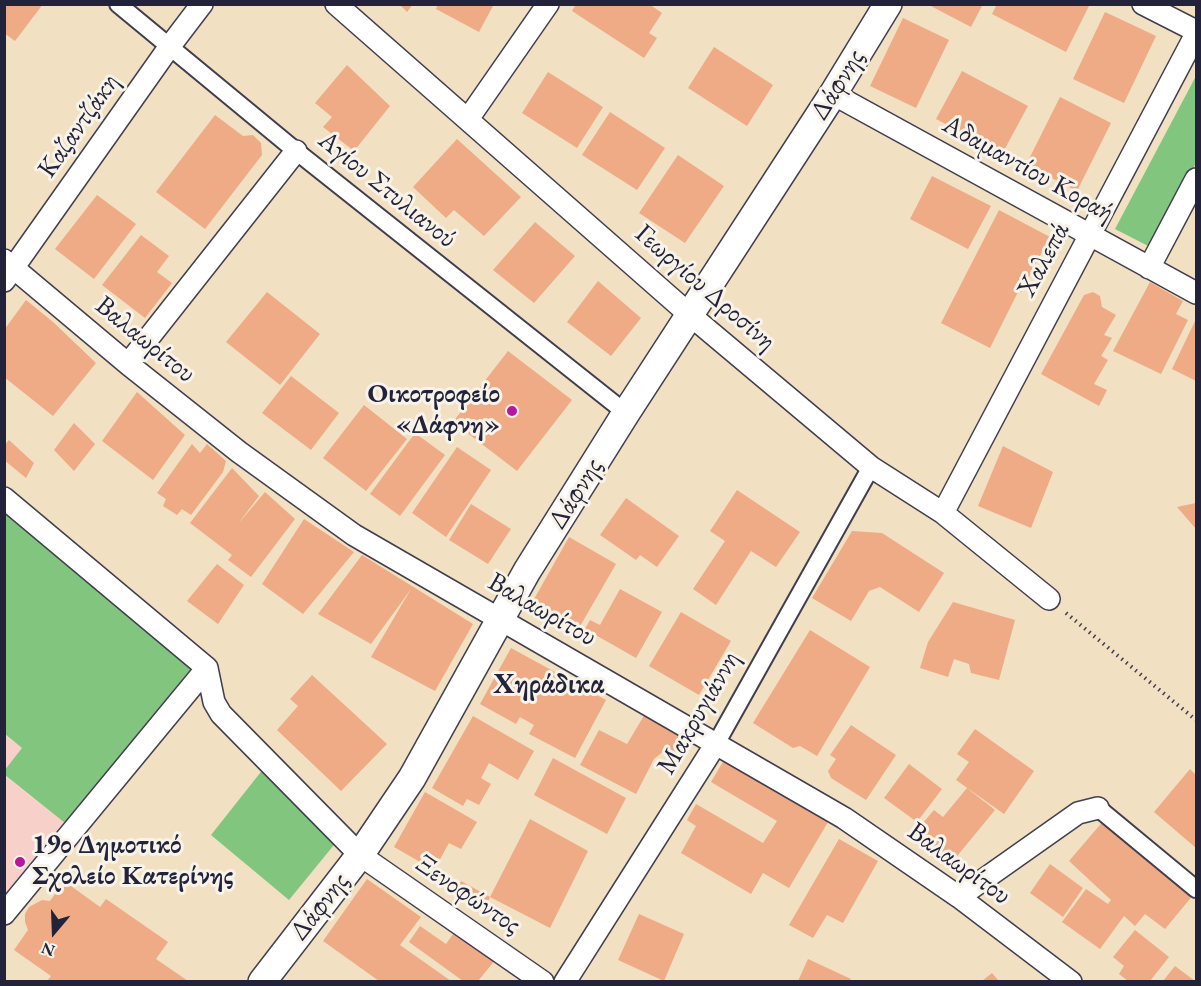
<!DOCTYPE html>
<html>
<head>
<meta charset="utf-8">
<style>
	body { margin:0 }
	#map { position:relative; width:1201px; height:986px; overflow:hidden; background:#f1e0c2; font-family:"EB Garamond",serif }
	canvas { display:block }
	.frame { position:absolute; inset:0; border:6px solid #22223b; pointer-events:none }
	.north { position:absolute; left:24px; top:902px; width:60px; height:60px; -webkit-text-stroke:4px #f7f3e8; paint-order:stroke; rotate:199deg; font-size:16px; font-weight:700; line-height:24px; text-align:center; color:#22223b }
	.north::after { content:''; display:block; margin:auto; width:21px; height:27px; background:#22223b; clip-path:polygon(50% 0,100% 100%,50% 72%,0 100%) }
</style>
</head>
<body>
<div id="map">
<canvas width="1201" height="986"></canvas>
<div class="frame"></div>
<div class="north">N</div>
</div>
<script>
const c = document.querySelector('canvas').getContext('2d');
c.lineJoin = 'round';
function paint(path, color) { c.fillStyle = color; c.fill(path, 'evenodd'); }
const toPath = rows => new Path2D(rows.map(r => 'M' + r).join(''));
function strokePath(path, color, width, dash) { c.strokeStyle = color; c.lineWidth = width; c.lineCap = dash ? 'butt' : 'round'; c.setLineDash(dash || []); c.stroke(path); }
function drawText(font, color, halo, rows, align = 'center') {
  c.font = font + ' "EB Garamond",serif'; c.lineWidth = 6; c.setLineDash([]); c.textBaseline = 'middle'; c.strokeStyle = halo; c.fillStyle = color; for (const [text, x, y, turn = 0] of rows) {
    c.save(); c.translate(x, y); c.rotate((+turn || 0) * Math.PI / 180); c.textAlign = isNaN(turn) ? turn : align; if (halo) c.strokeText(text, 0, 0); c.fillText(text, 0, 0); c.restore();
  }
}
paint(toPath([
	[4,735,22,748,5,771,4,771],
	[4,776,65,823,5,901,4,901]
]), '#f7d0ca');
paint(toPath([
	[1196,76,1196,163,1152,248,1115,229],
	[5,509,193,666,65,823,5,775,4,771,22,748,5,734],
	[264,768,338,840,289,900,211,835]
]), '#81c57f');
paint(toPath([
	[4,4,43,4,15,41,4,33],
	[399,4,413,4,407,12],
	[438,4,494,4,479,32,436,9],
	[576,4,649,4,662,13,649,33,657,38,644,58,572,11],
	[927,4,983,4,971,27],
	[997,4,1090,4,1066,52,992,14],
	[1105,12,1156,36,1124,103,1073,79],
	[903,18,949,40,916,108,870,86],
	[714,47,773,85,747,126,688,88],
	[347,65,390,106,354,151,323,127,332,117,315,103],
	[962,71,1028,106,1002,154,936,119],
	[548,72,603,107,577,148,522,113],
	[1060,97,1111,123,1077,191,1026,165],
	[610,112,665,148,637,190,582,155],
	[215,115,243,136,253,135,261,143,262,155,205,229,156,192],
	[457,139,521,197,484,236,454,210,446,218,413,187],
	[678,155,724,186,685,243,639,213],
	[932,176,991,206,968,249,910,219],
	[97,195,136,224,94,279,55,249],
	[999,210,1050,237,1021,292,1019,290,990,348,941,323],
	[535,222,575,256,534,303,493,270],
	[141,235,169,256,157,272,172,283,145,318,102,285],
	[598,281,641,318,611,356,567,322],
	[1150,282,1183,301,1176,314,1188,320,1161,374,1113,351],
	[267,292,320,334,280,385,226,342],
	[1093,292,1100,296,1102,307,1116,315,1104,335,1112,338,1101,356,1108,360,1094,384,1107,390,1099,406,1041,374,1084,295],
	[26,300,53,322,96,363,53,416,4,377,4,330],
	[1196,319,1196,381,1172,369],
	[508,351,572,400,517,471,453,422],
	[291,376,339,413,311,450,262,413],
	[137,392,185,435,153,480,102,441],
	[364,405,407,439,366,491,323,458],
	[74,423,95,444,74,471,54,450],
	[415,433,445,455,400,516,370,494],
	[9,440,34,463,26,478,4,460,4,446],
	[192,444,200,453,207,444,226,461,223,472,191,515,182,509,177,515,163,506,166,499,157,493],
	[1003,446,1053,472,1031,528,978,506],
	[457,447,491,470,446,537,412,513],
	[232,468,259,496,238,524,265,492,295,519,251,577,228,560,232,555,190,523],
	[737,490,800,532,776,567,751,551,716,605,693,589,725,541,710,531],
	[626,498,679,536,657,567,640,555,636,560,600,535],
	[1196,503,1196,529,1177,507],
	[471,504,511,529,488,564,449,540],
	[304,519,354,552,303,614,262,584],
	[852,531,882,533,944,573,919,612,880,587,869,591,851,621,812,598],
	[569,537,616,564,579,628,533,601],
	[362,555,473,624,435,691,371,657,411,589,371,644,318,614],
	[217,564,244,585,218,624,187,601],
	[620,589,662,612,636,658,585,629,590,620,600,625],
	[953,602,1015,620,999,680,971,673,969,664,954,659,948,677,920,668,928,642],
	[681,612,731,641,699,695,649,666],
	[810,630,870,667,817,756,800,746,793,748,753,723],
	[511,648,606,700,575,758,529,734,534,725,520,717,516,724,480,704],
	[312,675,387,744,341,791,277,730,298,706,290,699],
	[645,714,692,741,682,760,664,751,654,759,636,794,580,765,599,730,627,744],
	[473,716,534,751,518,780,489,763,481,778,491,784,479,805,467,799,463,806,432,788],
	[851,725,896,755,866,800,831,778,828,771,836,759,830,755],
	[975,729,1034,771,1004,814,956,780,969,762,957,754],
	[727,755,831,817,789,888,763,873,751,894,681,853,696,826,687,820,696,804,763,843,777,821,711,782],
	[553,758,626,798,607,834,534,795],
	[909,764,942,789,917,822,884,798],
	[1190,769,1196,775,1196,848,1154,812],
	[967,788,995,810,953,861,916,831,934,810,943,817],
	[425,792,477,822,461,849,449,843,434,870,394,847],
	[530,819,588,851,550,928,490,897,483,913,455,896,461,881,490,897],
	[1105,819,1194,894,1165,929,1145,914,1135,926,1124,916,1100,949,1062,922,1086,889,1108,904,1111,900,1069,861],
	[839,839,878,861,843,923,827,915,813,938,789,925],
	[1050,864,1083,888,1063,917,1030,893],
	[367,879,421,917,400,945,451,981,379,981,323,941],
	[64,881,100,907,106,899,168,942,156,959,188,981,47,981,51,976,14,950,28,930,25,922,25,914,29,907,42,900,50,901],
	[639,914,684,934,664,981,618,960],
	[420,926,446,944,458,927,496,959,478,981,463,981,409,942],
	[1135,930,1169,957,1150,981,1128,981,1119,974,1124,966,1113,957],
	[808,959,851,979,849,981,798,981],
	[1175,966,1195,981,1163,981],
	[992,973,999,981,982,981]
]), '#eeab85');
const pedestrian = toPath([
	[118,4,296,151,626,413],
	[717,742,871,467],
	[1098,808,1196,889]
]);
const minor = toPath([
	[336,4,690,315,871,467,943,513,1049,599],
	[1143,4,1196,31],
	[833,94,1196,293],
	[468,119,548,4],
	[4,260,128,364,239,452,354,535,844,818,959,897,1071,982],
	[1149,268,1196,179],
	[4,281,170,46,202,4],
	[128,364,296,151],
	[4,498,207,668,214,702,221,714,360,855,543,982],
	[943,513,1196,34],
	[959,897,1078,813,1098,808],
	[4,914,207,668],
	[565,982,717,742]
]);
const tertiary = toPath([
	[262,982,360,855,412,778,527,571,626,413,833,94,888,4]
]);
strokePath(pedestrian, '#413e4f', 20);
strokePath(minor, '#413e4f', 24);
strokePath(tertiary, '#413e4f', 30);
strokePath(toPath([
	[1066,613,1196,720]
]), '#413e4f', 4, [1.5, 4.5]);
strokePath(pedestrian, '#fff', 16);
strokePath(minor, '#fff', 21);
strokePath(tertiary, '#fff', 27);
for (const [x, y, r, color] of [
	[512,411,6,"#b5179e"],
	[20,862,6,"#b5179e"]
]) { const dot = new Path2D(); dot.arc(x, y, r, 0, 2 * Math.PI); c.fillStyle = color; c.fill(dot); strokePath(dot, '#f7f3e8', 2); }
drawText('27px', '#22223b', '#f7f3e8', [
	["Δάφνης",838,85,-58],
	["Καζαντζάκη",79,126,-55],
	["Αδαμαντίου Κοραή",1028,169,29],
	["Αγίου Στυλιανού",387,190,39],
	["Χαλεπά",1044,260,-62],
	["Γεωργίου Δροσίνη",705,288,41],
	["Βαλαωρίτου",145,340,39],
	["Δάφνης",576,494,-58],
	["Βαλαωρίτου",542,610,30],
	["Μακρυγιάννη",699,713,-60],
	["Βαλαωρίτου",959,864,36],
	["Ξενοφώντος",468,895,34],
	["Δάφνης",320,907,-52]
]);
drawText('bold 27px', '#22223b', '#f7f3e8', [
	["Οικοτροφείο",500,395],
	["«Δάφνη»",500,426],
	["19ο Δημοτικό",32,846,"left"],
	["Σχολείο Κατερίνης",32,877,"left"]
], 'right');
drawText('bold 28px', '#22223b', '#f7f3e8', [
	["Χηράδικα",549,685]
]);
</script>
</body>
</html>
